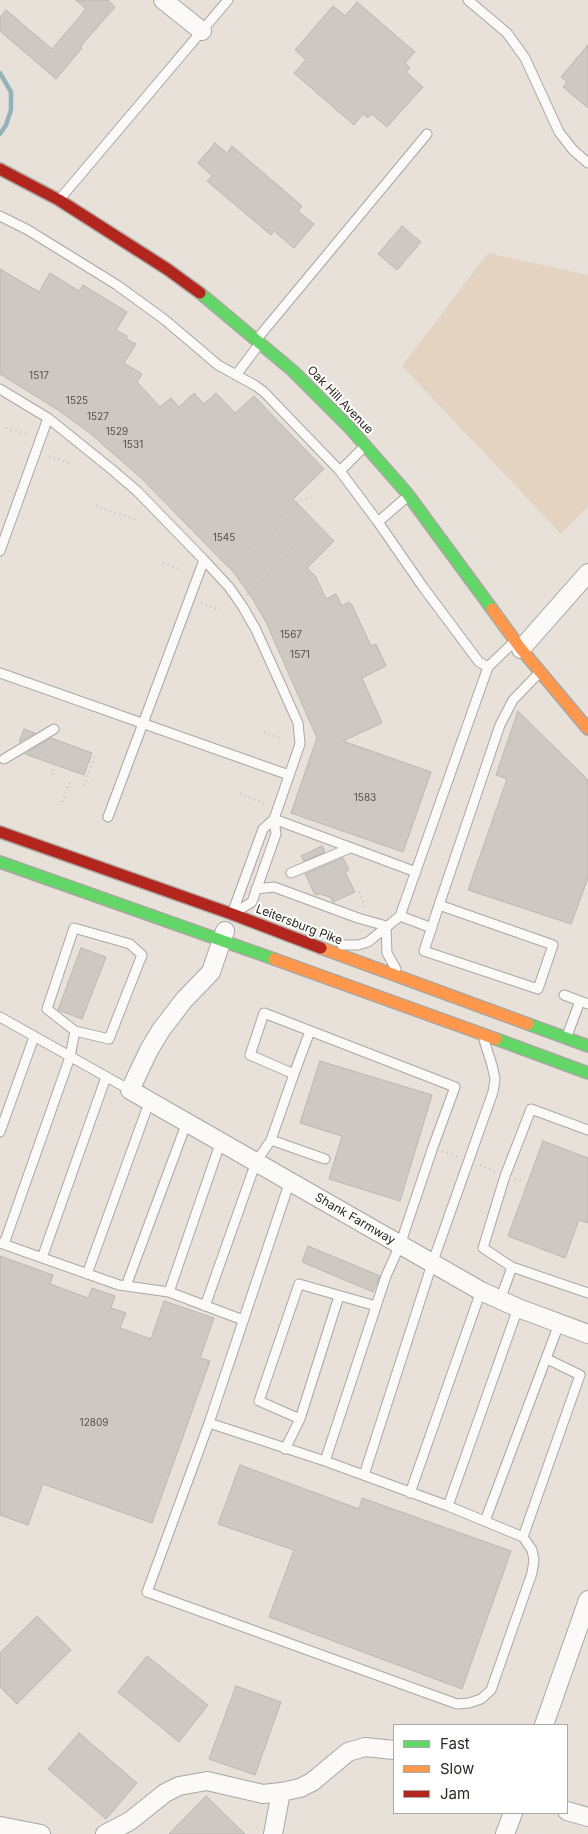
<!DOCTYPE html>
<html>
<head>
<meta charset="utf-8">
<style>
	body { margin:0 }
	#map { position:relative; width:588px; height:1834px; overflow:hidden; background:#e7e1da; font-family:Inter,sans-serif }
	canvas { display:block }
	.legend { position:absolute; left:393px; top:1724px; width:175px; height:90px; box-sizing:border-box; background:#fff; border:1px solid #aaa9a7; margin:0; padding:6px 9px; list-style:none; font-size:15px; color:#2b2722 }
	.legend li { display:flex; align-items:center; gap:10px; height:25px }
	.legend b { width:25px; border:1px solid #aaa9a7 }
</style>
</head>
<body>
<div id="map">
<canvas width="588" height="1834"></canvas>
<ul class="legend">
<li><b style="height:6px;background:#63d668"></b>Fast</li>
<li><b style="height:6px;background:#ff974d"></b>Slow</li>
<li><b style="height:6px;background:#b3261e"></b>Jam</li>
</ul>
</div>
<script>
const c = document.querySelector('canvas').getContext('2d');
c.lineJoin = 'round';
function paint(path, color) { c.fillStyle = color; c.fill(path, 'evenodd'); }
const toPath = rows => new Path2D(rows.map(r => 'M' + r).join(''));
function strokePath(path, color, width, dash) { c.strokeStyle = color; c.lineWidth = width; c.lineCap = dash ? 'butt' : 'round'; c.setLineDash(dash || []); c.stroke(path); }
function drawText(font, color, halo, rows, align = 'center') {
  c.font = font + ' Inter,sans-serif'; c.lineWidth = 4; c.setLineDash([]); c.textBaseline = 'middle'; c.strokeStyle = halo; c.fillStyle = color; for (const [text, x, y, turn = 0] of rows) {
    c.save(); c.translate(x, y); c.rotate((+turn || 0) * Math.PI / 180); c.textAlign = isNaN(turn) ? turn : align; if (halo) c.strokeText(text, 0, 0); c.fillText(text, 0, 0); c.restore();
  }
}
paint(toPath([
	[488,253,588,275,588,506,561,534,402,366]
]), '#e3d3c0');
strokePath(toPath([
	[0,73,11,92,11,110,6,125,0,134]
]), '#92b4b8', 4.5);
const building = toPath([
	[76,0,108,0,115,7,80,47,82,48,56,79,0,31,0,17,6,10,52,49,86,9,76,0],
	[357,2,415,52,405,63,410,68,406,72,423,87,387,127,372,114,368,118,363,114,354,125,294,73,306,60,295,50,333,6,345,16,357,2],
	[588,45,588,108,563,87,567,82,561,77,588,45],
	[215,143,227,153,232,146,302,206,298,211,314,224,294,248,274,231,271,235,207,181,212,176,198,163,215,143],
	[402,226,421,242,397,270,378,254,402,226],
	[0,269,39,292,50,273,79,291,83,285,127,312,116,330,127,336,126,339,136,344,124,363,142,374,137,382,160,407,171,398,179,407,194,393,204,404,216,393,235,413,254,396,324,469,293,499,334,541,307,568,316,577,326,599,336,594,342,606,349,602,352,605,371,646,376,644,386,666,362,678,382,723,343,741,431,772,403,852,291,813,317,738,266,622,252,598,235,574,141,478,91,434,58,410,0,374,0,269],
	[518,711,588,780,588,878,571,924,468,890,507,779,496,775,518,711],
	[24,729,35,733,19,742,24,729],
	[51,738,92,753,84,775,25,754,51,738],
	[322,846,325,852,304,861,301,856,322,846],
	[343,858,349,870,345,872,355,892,333,902,330,897,319,894,315,895,305,874,343,858],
	[81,948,106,957,82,1019,58,1010,81,948],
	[320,1061,432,1095,400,1201,329,1179,342,1136,300,1123,320,1061],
	[543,1141,588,1158,588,1223,579,1220,565,1258,508,1236,543,1141],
	[308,1246,380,1276,373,1292,302,1262,308,1246],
	[0,1256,53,1275,50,1284,88,1298,92,1288,115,1296,111,1308,126,1313,120,1328,151,1339,164,1301,214,1318,200,1358,210,1361,152,1523,43,1484,28,1525,0,1515,0,1256],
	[240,1465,359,1509,362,1498,511,1551,462,1689,269,1617,294,1550,218,1524,240,1465],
	[37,1616,71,1650,17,1704,0,1687,0,1653,37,1616],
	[147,1656,208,1705,179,1742,118,1692,147,1656],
	[236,1686,281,1702,255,1775,209,1759,236,1686],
	[79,1733,137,1783,106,1819,48,1769,79,1733],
	[206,1796,245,1834,169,1834,206,1796]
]);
paint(building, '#cdc8c2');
strokePath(building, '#bab6b0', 1);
const lane = toPath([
	[468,0,507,33,525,58,559,132,573,150,588,163],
	[59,200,228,0],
	[0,216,28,230,117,285,165,320,218,365,256,386,264,392,340,471,378,522,423,587,479,662,488,667],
	[257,339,427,134],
	[236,375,260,343],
	[0,389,48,418,110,468,137,491,204,560,229,587,243,607,256,630,281,685,298,723,300,744,274,819,276,834,252,902,237,911],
	[340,471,365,446],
	[378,522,408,496],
	[0,551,48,418],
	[0,673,289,775],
	[4,759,54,729],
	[108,817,204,560],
	[274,819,416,872],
	[291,873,350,848],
	[256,889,274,887,358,918,386,926],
	[439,905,553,945,538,989,424,951,439,905,500,725,513,700,539,673],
	[233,911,263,829,274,819],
	[400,916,432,928],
	[386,926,387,953,396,969],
	[342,945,358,945,368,942,400,916,488,667,515,641],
	[564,995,588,1004],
	[0,1017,130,1090],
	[567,1036,580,1001],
	[294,1074,310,1031],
	[588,1130,531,1109,505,1176,483,1248,512,1267,588,1293],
	[0,1132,34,1037],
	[271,1140,325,1159],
	[0,1243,119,1285,169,1292,243,1320],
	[4,1244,70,1057,75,1031,109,1039,142,955,130,944,74,928,47,1009,75,1031],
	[42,1258,106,1077],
	[87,1274,150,1100],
	[126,1286,187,1122],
	[169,1292,221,1141],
	[500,1300,512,1267],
	[205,1306,256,1162,271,1140,294,1074,250,1055,264,1013,455,1087,433,1147,400,1245,386,1276,325,1461],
	[300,1419,339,1296],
	[209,1423,325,1461,448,1506,523,1537,532,1550,534,1560,532,1573,491,1690,481,1699,469,1703,457,1704,147,1592,209,1423,290,1181],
	[285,1449,300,1419,259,1401,299,1284,376,1306],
	[364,1475,432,1264,493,1092,495,1079,492,1065,484,1040],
	[410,1493,481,1291],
	[448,1506,518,1308],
	[485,1521,559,1324],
	[523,1537,580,1375,547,1359]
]);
const street = toPath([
	[163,0,202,31],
	[521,649,588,573],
	[225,931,211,972,184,1000,161,1030,149,1050,130,1090,481,1291,518,1308,588,1334],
	[544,1725,588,1600],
	[567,1811,588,1817],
	[0,1826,41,1834],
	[105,1834,130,1821,165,1793,179,1786,207,1781,263,1794,281,1792,300,1788,312,1782,348,1752,365,1747,394,1750],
	[273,1834,281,1792],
	[505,1834,513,1813]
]);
const fast = toPath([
	[200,293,293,371,348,426,406,492,492,609],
	[0,862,274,959],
	[528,1024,588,1046],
	[496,1039,588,1073]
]);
const slow = toPath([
	[492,609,521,649,588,729],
	[321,948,528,1024],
	[274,959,496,1039]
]);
const jam = toPath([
	[0,169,59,200,167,269,200,293],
	[0,832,232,914,321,948]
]);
strokePath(lane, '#aaa6a0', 11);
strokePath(street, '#aaa6a0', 20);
strokePath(fast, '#aaa6a0', 14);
strokePath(slow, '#aaa6a0', 14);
strokePath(jam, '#aaa6a0', 14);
strokePath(toPath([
	[6,428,26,434],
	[49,456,69,463],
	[96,506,136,520],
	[272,526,299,553,306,553],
	[254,544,257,548],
	[163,563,182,570],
	[232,565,299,500,311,498],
	[243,577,249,571],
	[247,595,294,548],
	[201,603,220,610],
	[264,732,282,739],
	[52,775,55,765],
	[308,778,314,780],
	[84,786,96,753],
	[240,794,264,803],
	[62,802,70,781],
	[359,892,366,909],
	[442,1151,458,1157],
	[480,1165,496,1172],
	[515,1179,523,1182]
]), '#c4c2c0', 2.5, [1, 4]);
strokePath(lane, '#fbfaf9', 9);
strokePath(street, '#fbfaf9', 18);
strokePath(fast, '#63d668', 11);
strokePath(slow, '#ff974d', 11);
strokePath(jam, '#b3261e', 11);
drawText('10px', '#544f4a', null, [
	["1517",39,376],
	["1525",77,401],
	["1527",98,417],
	["1529",117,432],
	["1531",133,445],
	["1545",224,538],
	["1567",291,635],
	["1571",300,655],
	["1583",365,798],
	["12809",94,1423]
]);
drawText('12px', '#2b2722', '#fff', [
	["Oak Hill Avenue",340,400,46],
	["Leitersburg Pike",299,925,21],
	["Shank Farmway",355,1219,30]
]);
</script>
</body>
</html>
